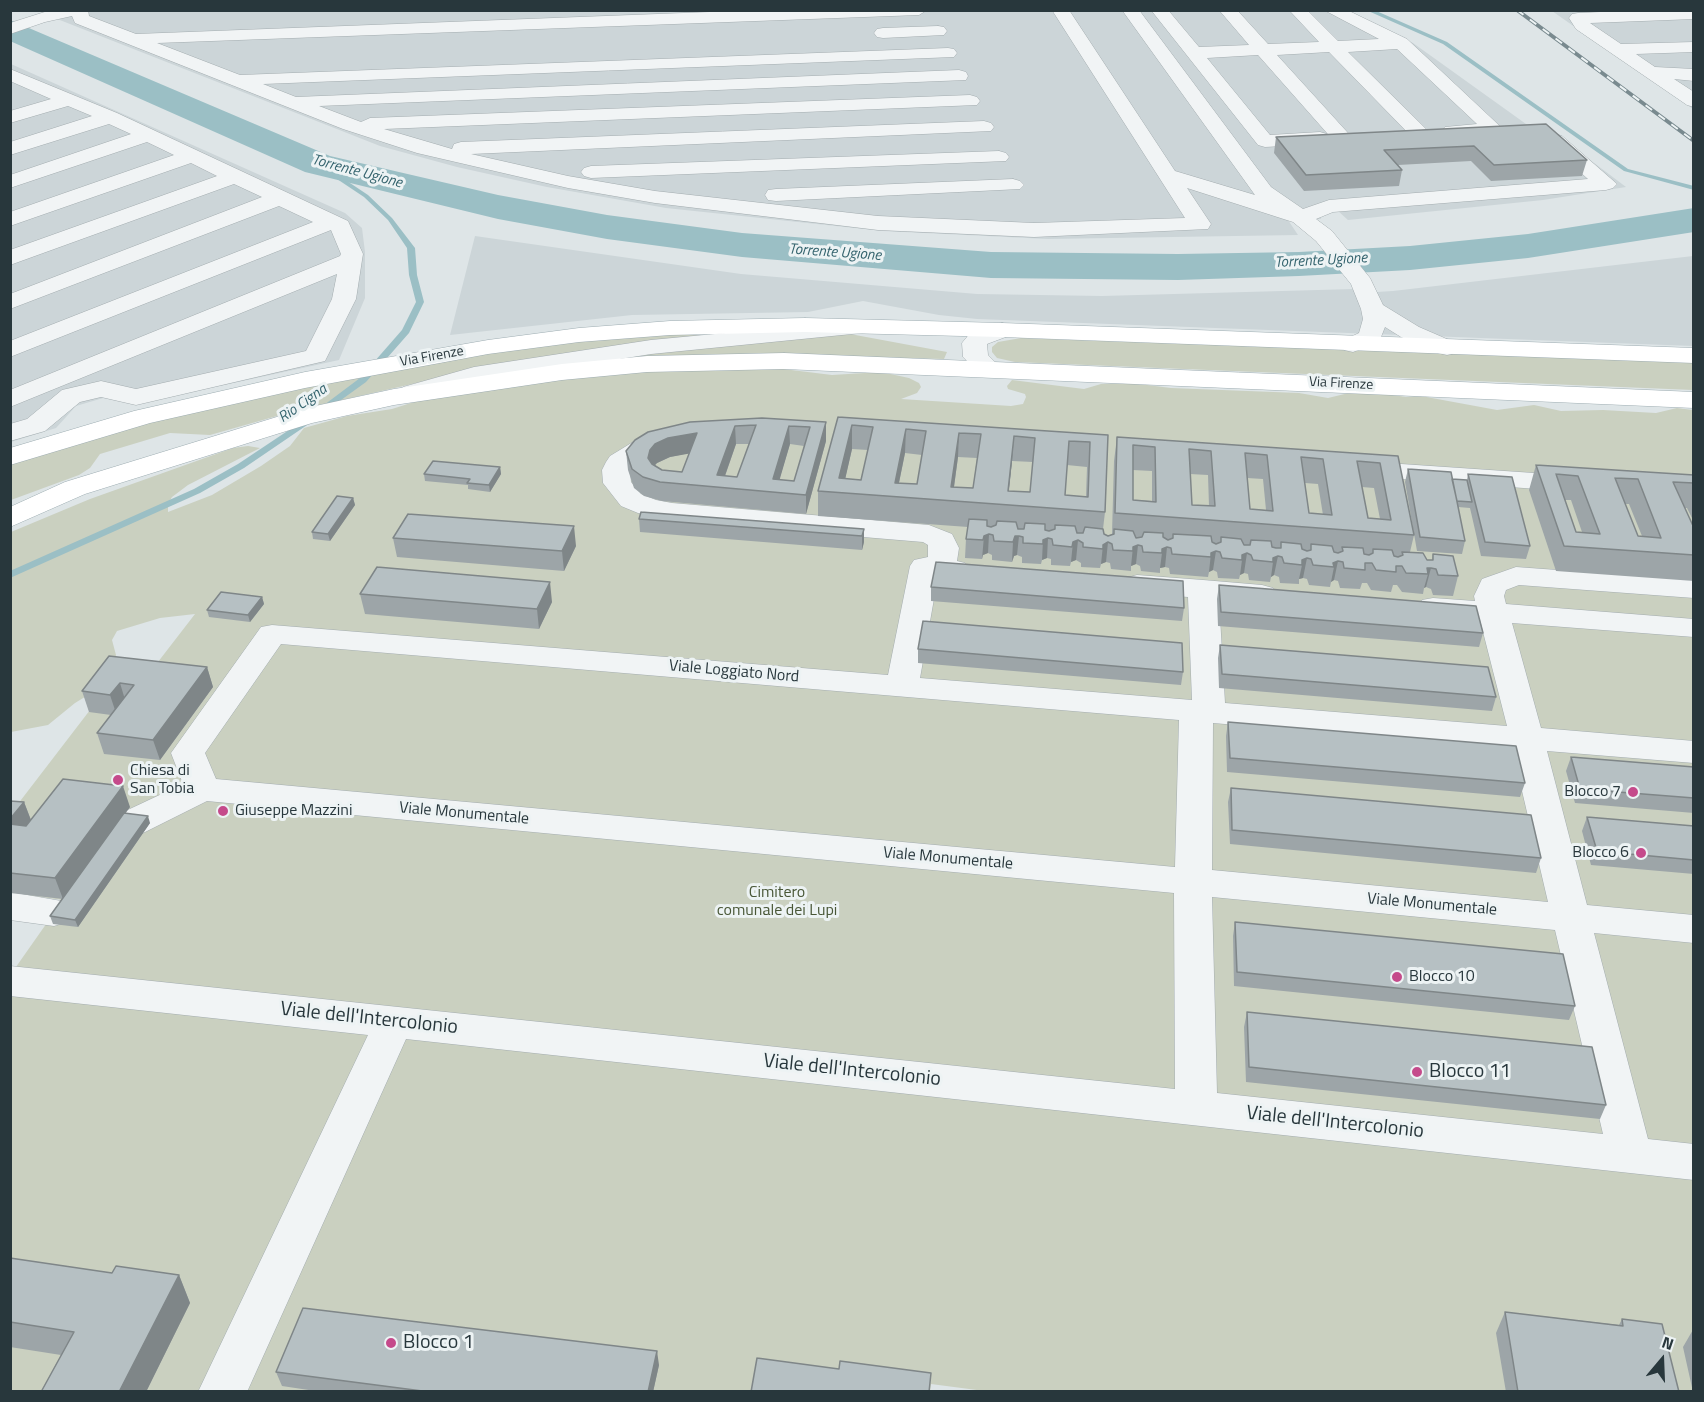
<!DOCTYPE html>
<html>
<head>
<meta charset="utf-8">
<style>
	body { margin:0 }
	#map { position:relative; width:1704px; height:1402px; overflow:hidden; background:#dee5e7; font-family:"Titillium Web",sans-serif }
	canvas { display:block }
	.frame { position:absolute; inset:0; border:12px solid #28373c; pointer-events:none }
	.north { position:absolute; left:1632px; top:1330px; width:60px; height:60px; -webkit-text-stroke:4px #edf3f4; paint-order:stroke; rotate:19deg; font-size:16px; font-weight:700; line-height:24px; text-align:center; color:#28373c }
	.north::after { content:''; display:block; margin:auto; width:21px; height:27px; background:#28373c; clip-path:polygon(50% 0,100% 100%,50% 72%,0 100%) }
</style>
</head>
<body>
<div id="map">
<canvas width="1704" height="1402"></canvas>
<div class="frame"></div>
<div class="north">N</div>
</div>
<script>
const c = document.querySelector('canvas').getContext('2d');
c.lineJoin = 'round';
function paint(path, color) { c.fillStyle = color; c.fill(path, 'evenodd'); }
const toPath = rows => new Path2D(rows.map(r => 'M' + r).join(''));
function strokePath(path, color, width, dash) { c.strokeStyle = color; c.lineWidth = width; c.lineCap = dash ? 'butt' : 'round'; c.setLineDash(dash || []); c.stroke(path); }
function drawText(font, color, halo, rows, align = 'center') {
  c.font = font + ' "Titillium Web",sans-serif'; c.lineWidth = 6; c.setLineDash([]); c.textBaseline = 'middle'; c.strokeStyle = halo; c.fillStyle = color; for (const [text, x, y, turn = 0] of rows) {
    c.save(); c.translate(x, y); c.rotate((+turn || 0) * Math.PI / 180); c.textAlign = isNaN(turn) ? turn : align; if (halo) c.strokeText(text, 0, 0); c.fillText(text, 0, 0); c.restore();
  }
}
paint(toPath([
	[54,10,1344,11,1413,43,1533,129,1549,129,1626,187,1543,200,1348,220,1338,211,1320,213,1321,219,1288,220,1298,235,1048,239,883,231,666,208,547,187,457,167,380,146,42,13],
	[1552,11,1693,11,1693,109,1572,25],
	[11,64,345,213,362,228,365,252,365,298,339,360,137,404,110,396,76,406,56,428,11,442],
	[475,236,741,274,977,294,1102,296,1354,289,1360,293,1393,291,1693,256,1693,346,977,319,939,315,863,301,808,312,632,315,450,335]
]), '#ccd5d8');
paint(toPath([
	[696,332,698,336,483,369,421,382,298,410,210,435,170,433,100,454,90,468,79,475,11,500,11,464,155,420,246,397,451,358,588,339],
	[850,334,947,352,944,359,753,354,635,358,633,356,776,339],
	[1021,338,1693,362,1693,390,1015,362,997,358,992,352,992,347,998,342],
	[678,365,775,368,832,375,881,372,909,378,919,383,921,387,917,393,901,399,1011,406,1023,404,1026,397,1025,394,1008,389,1007,386,1012,380,1084,389,1101,384,1131,383,1171,388,1299,393,1328,398,1353,392,1380,393,1406,397,1421,396,1497,410,1534,405,1561,411,1603,410,1656,413,1677,408,1693,410,1693,1391,992,1392,931,1384,930,1392,11,1391,11,974,63,900,11,893,11,813,123,667,151,671,195,614,160,618,117,631,112,640,116,655,116,664,93,692,75,703,48,725,11,732,11,532,90,499,233,448,248,446,260,448,188,485,172,497,168,504,168,512,212,495,261,466,290,446,304,428,347,416,392,409,433,396,454,393]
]), '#cad0c0');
paint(toPath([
	[1366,10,1374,10,1447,42,1628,169,1694,186,1694,190,1624,171,1443,44,1366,10],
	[316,163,320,163,368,195,392,218,415,248,417,275,424,302,409,333,366,382,323,413,319,410,320,408,360,378,402,330,416,302,409,275,407,248,388,220,364,197,316,165,316,163],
	[310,416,313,417,313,421,244,468,200,493,10,578,10,571,194,489,238,464,310,416]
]), '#9bbfc5');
paint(toPath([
	[10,20,330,156,498,195,607,215,742,233,991,252,1178,254,1299,252,1410,246,1528,234,1694,208,1694,232,1528,258,1410,270,1299,276,1178,280,991,278,742,257,607,239,498,219,305,172,10,41,10,20]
]), '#9bbfc5');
const minor = toPath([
	[51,10,88,10,89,16,136,34,762,10,927,10,919,15,157,43,240,75,948,48,954,49,957,53,954,57,263,84,296,97,959,70,966,72,968,76,966,80,319,106,361,122,370,118,970,95,977,97,980,101,977,105,384,129,452,149,454,144,461,142,984,121,991,123,994,127,991,131,471,154,568,176,655,191,878,216,1034,223,1185,218,1052,10,1069,10,1175,171,1255,195,1122,10,1139,10,1271,187,1303,209,1329,200,1588,179,1548,144,1545,140,1548,136,1555,134,1562,136,1617,184,1613,188,1606,190,1333,212,1316,219,1332,231,1370,278,1383,305,1419,327,1456,343,1459,348,1456,353,1447,355,1438,353,1401,337,1385,327,1379,342,1353,352,1344,350,1341,345,1344,340,1359,333,1363,319,1361,309,1351,284,1316,241,1293,222,1187,188,1211,224,1208,229,1034,237,878,230,655,203,568,188,417,153,343,129,75,23,72,16,45,22,10,34,10,23,51,10],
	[1151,10,1168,10,1199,47,1249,45,1219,10,1237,10,1268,44,1319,42,1289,10,1307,10,1338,41,1379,39,1324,10,1347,10,1407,39,1504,130,1501,134,1494,136,1445,135,1442,131,1445,127,1477,124,1397,49,1348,52,1426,129,1429,133,1426,137,1412,137,1329,52,1277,55,1348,133,1351,137,1348,141,1341,143,1334,141,1258,55,1207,58,1270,135,1320,132,1327,134,1330,138,1327,142,1320,144,1265,147,1258,145,1151,10],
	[1646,10,1694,10,1694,19,1590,23,1621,44,1694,42,1694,52,1636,54,1655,67,1694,69,1694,81,1674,79,1694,92,1694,107,1687,105,1576,29,1569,18,1572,14,1578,13,1646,10],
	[938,26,944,27,947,31,944,35,883,38,877,37,874,33,877,29,883,28,938,26],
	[10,69,117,113,348,221,363,254,362,260,356,299,325,361,136,405,101,397,80,402,45,431,10,441,10,424,27,419,62,390,101,381,136,389,306,351,332,299,337,274,10,407,10,390,340,256,341,254,331,230,10,357,10,341,313,222,279,206,10,309,10,294,262,197,234,184,10,265,10,250,217,176,191,163,10,226,10,212,174,155,147,142,10,188,10,175,131,134,109,124,10,155,10,142,92,116,68,106,10,123,10,111,51,99,10,81,10,69],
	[999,151,1006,153,1009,157,1006,161,591,178,584,176,581,172,584,168,591,166,999,151],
	[1013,179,1020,181,1024,185,1020,189,776,201,768,200,765,195,768,190,776,189,1013,179],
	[853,321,862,323,865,328,862,333,651,354,476,382,412,400,403,397,399,392,403,387,474,367,651,340,853,321],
	[1002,323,1011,325,1014,330,1011,335,987,344,988,355,1001,368,997,373,988,376,979,373,963,357,962,343,971,332,1002,323],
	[669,432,679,434,682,440,679,446,657,451,630,470,631,482,641,494,656,500,672,503,929,525,952,534,959,548,957,561,965,563,969,569,965,575,954,578,938,576,920,678,1192,700,1188,597,1137,593,1126,590,1122,584,1126,578,1137,575,1203,580,1262,585,1273,588,1277,594,1273,600,1262,603,1219,600,1225,703,1507,726,1480,620,1422,614,1418,607,1422,600,1433,598,1475,601,1474,596,1482,579,1516,567,1694,580,1694,598,1519,585,1506,590,1504,596,1506,604,1694,619,1694,637,1512,623,1541,728,1694,741,1694,763,1547,751,1587,905,1694,915,1694,943,1594,933,1648,1139,1694,1144,1694,1180,406,1039,247,1392,198,1392,368,1035,10,996,10,966,1175,1089,1174,893,207,801,143,833,130,836,117,833,112,824,117,815,183,784,171,753,261,627,272,625,888,675,910,566,914,560,928,557,928,545,923,542,672,521,638,513,621,506,603,483,602,470,606,462,610,456,638,439,669,432],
	[281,644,1179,720,1175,867,216,779,205,753,281,644],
	[1213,723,1512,748,1548,902,1212,870,1213,723],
	[1212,897,1555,930,1603,1134,1217,1093,1212,897],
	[1357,461,1578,476,1588,478,1592,484,1588,490,1578,492,1347,475,1343,469,1347,463,1357,461],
	[10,892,67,902,73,912,67,922,54,926,10,920,10,892]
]);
const major = toPath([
	[805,318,1002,323,1694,348,1694,363,1002,337,805,332,670,335,579,342,488,354,305,388,150,423,10,465,10,448,134,411,305,372,488,340,579,328,670,321,805,318],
	[784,353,1694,392,1694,408,784,369,647,372,562,380,394,405,312,423,85,494,10,527,10,507,65,482,306,408,394,389,562,364,647,356,784,353]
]);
strokePath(minor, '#a4adb0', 1);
strokePath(major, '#9eadb2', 1);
paint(minor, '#f1f4f5');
paint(major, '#fff');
const rail = toPath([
	[1517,10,1694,141]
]);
strokePath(rail, '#798a8f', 4);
strokePath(rail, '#edf3f4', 2, [8]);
paint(toPath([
	[1546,124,1587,160,1582,176,1491,181,1471,161,1398,165,1402,170,1399,186,1304,191,1274,153,1276,137],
	[838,417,1108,435,1105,512,1103,529,1104,534,1108,536,1112,534,1114,461,1117,437,1398,456,1414,535,1410,552,1427,560,1432,560,1433,554,1458,576,1453,596,1433,595,1431,589,1426,587,1424,588,1423,594,1402,592,1397,585,1393,585,1391,592,1371,590,1367,583,1362,583,1360,589,1340,588,1338,581,1334,580,1331,582,1330,587,1309,585,1307,579,1303,578,1299,579,1299,584,1280,583,1279,577,1274,575,1271,577,1270,582,1249,580,1248,574,1244,573,1240,575,1239,579,1218,578,1217,572,1213,570,1209,572,1208,577,1170,574,1169,568,1165,567,1160,568,1160,573,1141,571,1140,566,1136,564,1131,566,1131,571,1111,569,1110,563,1106,562,1101,564,1100,568,1081,567,1081,563,1076,560,1071,562,1070,566,1051,565,1051,559,1047,558,1042,560,1041,564,1022,563,1022,557,1017,555,1014,556,1012,562,992,560,992,555,988,553,983,555,982,559,965,558,966,539,968,527,818,516,818,491],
	[852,449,868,450,861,480,845,479],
	[905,453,922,455,917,484,899,483],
	[958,457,977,458,973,488,954,487],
	[1012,461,1033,462,1030,492,1009,491],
	[1067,465,1087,467,1086,497,1065,495],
	[1133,470,1152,471,1152,501,1133,500],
	[1190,474,1208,475,1209,506,1192,505],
	[1247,478,1263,479,1266,510,1250,509],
	[1305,483,1318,484,1323,515,1309,513],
	[1362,487,1374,488,1380,519,1368,518],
	[690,422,826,422,826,441,806,514,662,501,644,496,634,488,628,470,626,451],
	[736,444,749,444,737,477,725,476],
	[790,444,804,446,794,481,779,480],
	[689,453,682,472,662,470,655,465,657,463,670,457],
	[1536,465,1694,475,1694,522,1687,508,1685,508,1694,528,1694,581,1556,571,1529,490],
	[1565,500,1571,500,1582,532,1576,532],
	[1625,504,1629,504,1642,536,1638,536],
	[500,467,501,474,490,492,468,489,468,485,425,481,424,474],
	[1408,469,1452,479,1467,480,1468,474,1530,546,1526,559,1481,556,1470,508,1458,507,1465,541,1462,554,1417,551,1405,482],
	[353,498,355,505,330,541,313,539,312,532],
	[639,519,864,529,864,542,862,550,640,532],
	[393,538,576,546,564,571,397,557],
	[1219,585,1483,633,1479,647,1218,626,1217,599],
	[931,587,1184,608,1182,621,931,601],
	[360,594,552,602,539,629,365,614],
	[262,597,264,604,250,622,209,617,207,610],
	[1220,645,1496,697,1492,711,1219,688,1218,658],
	[918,649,1183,672,1181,685,918,663],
	[109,656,207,667,213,687,160,760,104,754,97,733,111,715,89,712,82,691],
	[1228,722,1525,783,1520,797,1227,772,1226,736],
	[1571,757,1694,767,1694,813,1575,803,1566,771],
	[1231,788,1541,858,1536,873,1230,844,1228,802],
	[10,801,24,802,31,820,130,807,125,813,150,823,78,927,53,924,50,916,63,899,10,893],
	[1587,817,1694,826,1694,874,1591,865,1582,831],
	[1235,922,1575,1006,1569,1020,1234,986,1233,936],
	[1247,1012,1606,1105,1600,1119,1246,1082,1244,1027],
	[10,1258,112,1273,179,1275,190,1303,146,1392,41,1392,61,1355,10,1347],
	[1505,1312,1619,1325,1622,1319,1679,1392,1506,1392,1496,1333],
	[1694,1328,1694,1392,1693,1392,1683,1347],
	[659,1365,653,1392,322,1392,282,1386,276,1372]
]), '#9da5a8');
paint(toPath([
	[826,422,826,441,806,514,806,495],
	[852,425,852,449,842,493,839,478],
	[735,426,736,444,721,487,717,475],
	[789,426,790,444,776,492,773,479],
	[906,429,905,453,896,497,895,483],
	[697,433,698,452,670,457,657,463,651,469,648,458,650,450,655,444,668,438],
	[959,433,958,457,952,501,951,487],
	[1014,436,1012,461,1007,505,1008,491],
	[500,467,501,474,490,492,489,485],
	[353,498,355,505,330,541,328,534],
	[574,526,576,546,564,571,562,551],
	[864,529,864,542,862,550,862,536],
	[989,534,988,553,983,555,982,559,984,536],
	[1015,536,1019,536,1017,555,1014,556,1012,562,1013,542],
	[1048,538,1047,558,1042,560,1043,540],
	[1078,540,1076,560,1071,562,1073,542],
	[1108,542,1106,562,1101,564,1103,545],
	[1138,545,1136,564,1131,566,1133,547],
	[1167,547,1165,567,1160,568,1162,553,1162,549],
	[1216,551,1213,570,1209,572,1211,553],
	[1247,553,1244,573,1240,575,1242,560,1242,555],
	[1278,556,1274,575,1271,577,1273,562,1273,558],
	[1307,558,1303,578,1299,579,1302,565,1302,560],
	[1338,561,1334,580,1331,582,1334,567,1333,563],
	[1427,568,1431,568,1426,587,1424,588,1428,574],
	[550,582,552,602,539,629,537,609],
	[262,597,264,604,250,622,248,615],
	[207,667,213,687,160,760,153,740],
	[120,683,126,703,117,716,110,695],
	[123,786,130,807,63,899,55,878],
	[24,802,32,823,10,832,10,819],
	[148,816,150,823,78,927,75,920],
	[179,1275,190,1303,146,1392,119,1392],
	[657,1351,659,1365,653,1392,648,1392]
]), '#7f8688');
const building = toPath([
	[1546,124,1587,160,1494,165,1474,146,1384,150,1402,170,1306,175,1276,137,1546,124],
	[838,417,1108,435,1105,512,818,491,838,417],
	[852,425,873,427,861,480,839,478,852,425],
	[906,429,926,431,917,484,895,483,906,429],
	[959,433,981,434,973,488,951,487,959,433],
	[1014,436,1035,438,1030,492,1008,491,1014,436],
	[1069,441,1090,442,1088,497,1065,495,1069,441],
	[762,418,826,422,806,495,660,482,643,477,632,469,626,451,635,440,648,432,690,422,762,418],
	[756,425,737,477,717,475,735,426,756,425],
	[789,426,810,427,794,481,773,479,789,426],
	[697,433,682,472,662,470,652,464,648,458,650,450,655,444,668,438,697,433],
	[1117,437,1398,456,1414,535,1115,513,1117,437],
	[1133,445,1155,447,1156,502,1133,500,1133,445],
	[1189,449,1211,451,1215,506,1192,505,1189,449],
	[1245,453,1267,455,1273,511,1250,509,1245,453],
	[1301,457,1323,459,1332,515,1309,513,1301,457],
	[1357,461,1380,463,1391,520,1368,518,1357,461],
	[433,461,500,467,489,485,467,483,470,479,424,474,433,461],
	[1536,465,1694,475,1694,483,1673,482,1694,528,1694,555,1564,546,1536,465],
	[1556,474,1578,476,1600,534,1576,532,1556,474],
	[1615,478,1638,479,1661,538,1638,536,1615,478],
	[1408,469,1451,472,1465,541,1420,537,1408,469],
	[1468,474,1512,477,1530,546,1485,542,1468,474],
	[1452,479,1467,480,1472,502,1457,501,1452,479],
	[337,496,353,498,328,534,312,532,337,496],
	[641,512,864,529,862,536,639,519,641,512],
	[408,514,574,526,562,551,393,538,408,514],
	[969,519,987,520,987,526,991,527,996,525,997,521,1016,522,1018,529,1024,529,1025,523,1045,524,1045,530,1049,531,1055,529,1055,525,1075,526,1077,533,1083,533,1085,527,1103,529,1104,534,1108,536,1114,534,1114,529,1133,531,1136,538,1142,537,1144,532,1163,533,1163,537,1168,540,1173,538,1173,534,1211,536,1212,542,1216,544,1221,542,1221,537,1241,539,1244,545,1250,545,1251,540,1271,541,1272,547,1276,548,1281,548,1281,542,1301,544,1302,549,1307,551,1311,550,1311,544,1332,546,1334,552,1338,553,1343,551,1342,547,1363,548,1364,554,1369,555,1373,553,1373,549,1392,550,1394,556,1398,557,1403,555,1402,552,1423,553,1427,560,1433,560,1433,554,1453,556,1458,576,1438,575,1436,569,1431,568,1427,568,1428,574,1406,573,1402,566,1396,566,1396,572,1376,570,1372,563,1365,563,1365,570,1344,568,1343,562,1338,561,1333,563,1334,567,1313,565,1311,559,1307,558,1302,560,1302,565,1284,563,1282,557,1278,556,1273,558,1273,562,1253,560,1251,555,1247,553,1242,555,1242,560,1222,558,1220,552,1216,551,1211,553,1211,557,1172,554,1171,548,1167,547,1162,549,1162,553,1143,552,1142,546,1138,545,1133,547,1133,551,1113,550,1112,544,1108,542,1103,545,1103,549,1083,547,1083,543,1078,540,1073,542,1072,547,1053,545,1052,539,1048,538,1043,540,1043,544,1023,543,1023,537,1019,536,1015,536,1013,542,994,541,993,535,989,534,984,536,983,540,966,539,969,519],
	[936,562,1183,581,1184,608,931,587,936,562],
	[377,567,550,582,537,609,360,594,377,567],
	[1219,585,1476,606,1483,633,1221,612,1219,585],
	[221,592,262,597,248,615,207,610,221,592],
	[923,621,1182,643,1183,672,918,649,923,621],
	[1220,645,1488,667,1496,697,1222,674,1220,645],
	[109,656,207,667,153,740,97,733,134,685,120,683,110,695,82,691,109,656],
	[1228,722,1516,746,1525,783,1230,758,1228,722],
	[1571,757,1694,767,1694,798,1580,789,1571,757],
	[63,779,123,786,55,878,10,873,10,824,26,826,63,779],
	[1231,788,1531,815,1541,858,1232,830,1231,788],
	[10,801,24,802,10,819,10,801],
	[124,813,148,816,75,920,50,916,124,813],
	[1587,817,1694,826,1694,860,1597,851,1587,817],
	[1235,922,1563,954,1575,1006,1237,972,1235,922],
	[1247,1012,1592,1047,1606,1105,1249,1067,1247,1012],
	[10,1258,112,1273,116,1266,179,1275,119,1392,41,1392,74,1332,10,1322,10,1258],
	[303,1308,657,1351,648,1392,430,1392,276,1372,303,1308],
	[1505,1312,1623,1326,1622,1319,1662,1324,1679,1392,1518,1392,1505,1312],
	[757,1358,839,1369,840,1361,931,1373,929,1392,751,1392,757,1358]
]);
paint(building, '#b6c0c3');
strokePath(building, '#7f8688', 1.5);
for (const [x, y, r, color] of [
	[118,780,6,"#c54a8b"],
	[1633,792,6,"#c54a8b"],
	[223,811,6,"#c54a8b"],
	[1641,853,6,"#c54a8b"],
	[1397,977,6,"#c54a8b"],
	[1417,1072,6,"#c54a8b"],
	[391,1343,6,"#c54a8b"]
]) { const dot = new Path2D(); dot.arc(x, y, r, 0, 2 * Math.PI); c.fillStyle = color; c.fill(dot); strokePath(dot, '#edf3f4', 2); }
drawText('14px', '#28373c', '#edf3f4', [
	["Via Firenze",432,357,-10],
	["Via Firenze",1341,384,3]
]);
drawText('italic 15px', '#35646e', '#edf3f4', [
	["Torrente Ugione",357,172,15],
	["Torrente Ugione",835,253,4],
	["Torrente Ugione",1321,261,-3],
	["Rio Cigna",303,404,-35]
]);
drawText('16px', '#28373c', '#edf3f4', [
	["Viale Loggiato Nord",734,672,5],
	["Viale Monumentale",464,814,5],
	["Viale Monumentale",948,859,5],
	["Viale Monumentale",1432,905,5]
]);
drawText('16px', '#28373c', '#edf3f4', [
	["Chiesa di",130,771],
	["San Tobia",130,789],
	["Blocco 7",1621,792,"right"],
	["Giuseppe Mazzini",235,811],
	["Blocco 6",1629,853,"right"],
	["Blocco 10",1409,977]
], 'left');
drawText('16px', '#495737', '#edf3f4', [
	["Cimitero",777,893],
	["comunale dei Lupi",777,911]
]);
drawText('20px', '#28373c', '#edf3f4', [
	["Viale dell'Intercolonio",369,1019,6],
	["Viale dell'Intercolonio",852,1071,6],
	["Viale dell'Intercolonio",1335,1123,6]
]);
drawText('20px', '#28373c', '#edf3f4', [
	["Blocco 11",1429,1072],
	["Blocco 1",403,1343]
], 'left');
</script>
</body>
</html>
